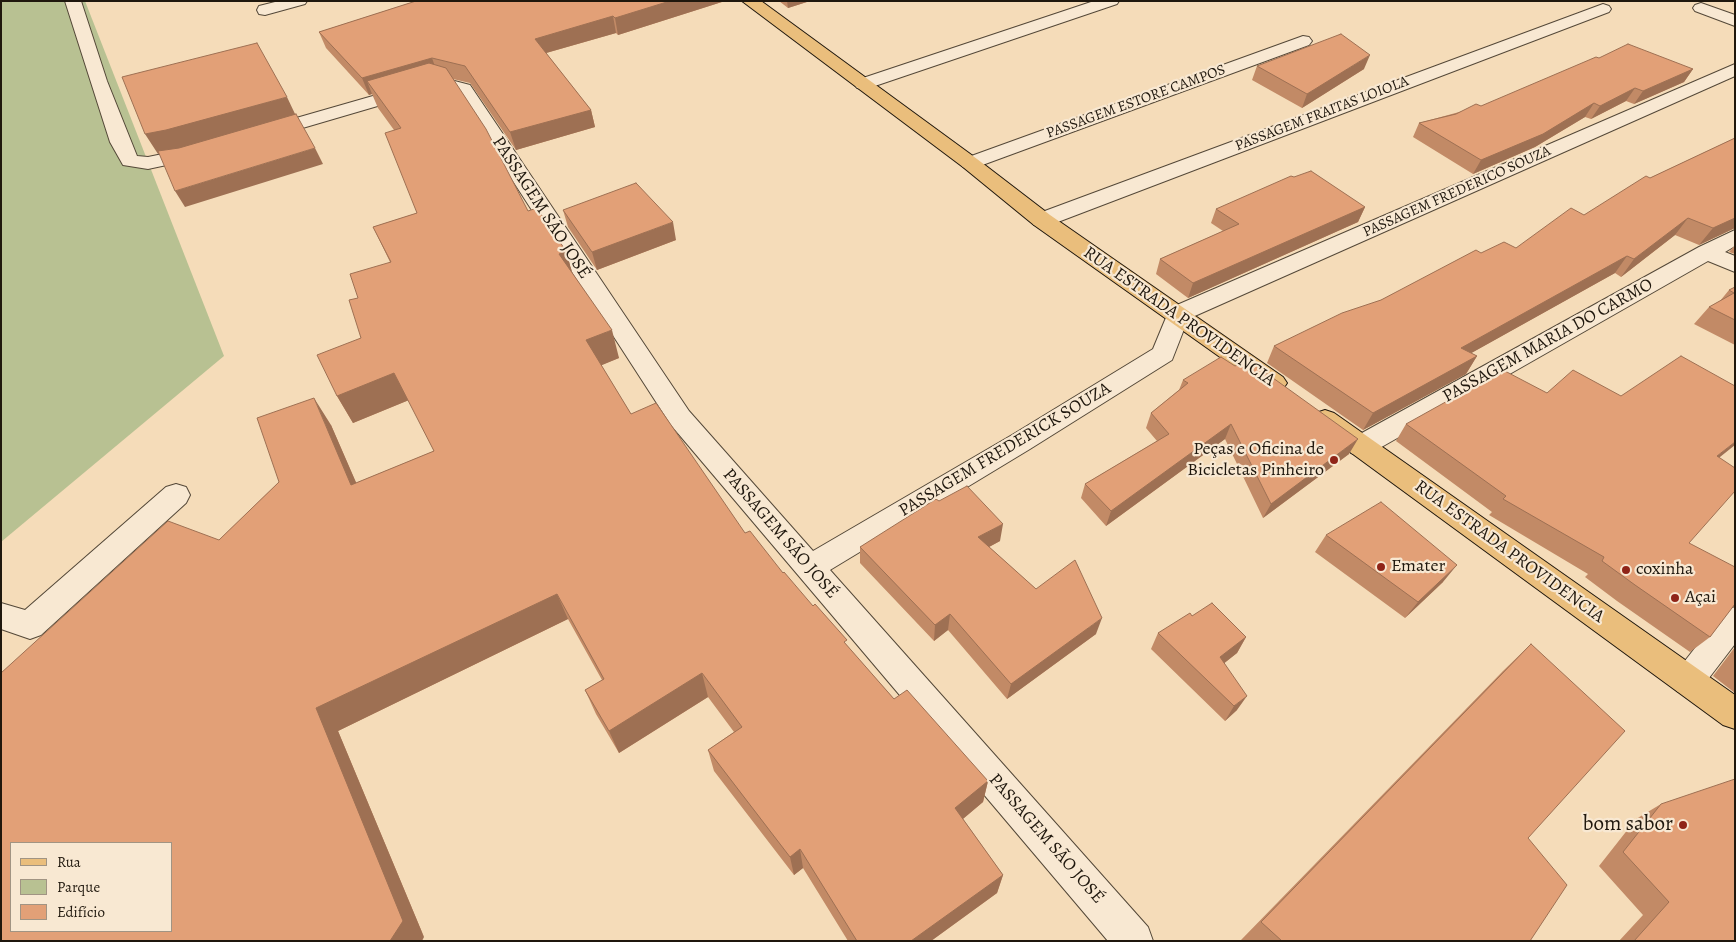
<!DOCTYPE html>
<html>
<head>
<meta charset="utf-8">
<style>
	body { margin:0 }
	#map { position:relative; width:1736px; height:942px; overflow:hidden; background:#f5dcb9; font-family:Alegreya,serif }
	canvas { display:block }
	.frame { position:absolute; inset:0; border:2px solid #1f170d; pointer-events:none }
	.legend { position:absolute; left:10px; top:842px; width:162px; height:90px; box-sizing:border-box; background:#f8e8d2; border:1px solid #a19483; margin:0; padding:6px 9px; list-style:none; font-size:15px; color:#1f170d }
	.legend li { display:flex; align-items:center; gap:10px; height:25px }
	.legend b { width:25px; border:1px solid #a19483 }
</style>
</head>
<body>
<div id="map">
<canvas width="1736" height="942"></canvas>
<div class="frame"></div>
<ul class="legend">
<li><b style="height:6px;background:#eabe7c"></b>Rua</li>
<li><b style="height:14px;background:#b8c192"></b>Parque</li>
<li><b style="height:14px;background:#e2a077"></b>Edifício</li>
</ul>
</div>
<script>
const c = document.querySelector('canvas').getContext('2d');
c.lineJoin = 'round';
function paint(path, color) { c.fillStyle = color; c.fill(path, 'evenodd'); }
const toPath = rows => new Path2D(rows.map(r => 'M' + r).join(''));
function strokePath(path, color, width, dash) { c.strokeStyle = color; c.lineWidth = width; c.lineCap = dash ? 'butt' : 'round'; c.setLineDash(dash || []); c.stroke(path); }
function drawText(font, color, halo, rows, align = 'center') {
  c.font = font + ' Alegreya,serif'; c.lineWidth = 4.5; c.setLineDash([]); c.textBaseline = 'middle'; c.strokeStyle = halo; c.fillStyle = color; for (const [text, x, y, turn = 0] of rows) {
    c.save(); c.translate(x, y); c.rotate((+turn || 0) * Math.PI / 180); c.textAlign = isNaN(turn) ? turn : align; if (halo) c.strokeText(text, 0, 0); c.fillText(text, 0, 0); c.restore();
  }
}
paint(toPath([
	[1,1,85,1,224,356,1,542]
]), '#b8c192');
const minor = toPath([
	[65,1,81,1,107,81,137,156,148,157,197,147,204,149,207,153,204,157,148,169,123,165,110,142,65,1],
	[279,1,307,1,305,4,265,15,259,14,257,10,259,6,279,1],
	[1094,1,1119,1,1117,4,869,88,863,89,857,88,854,84,857,80,1094,1],
	[1701,3,1735,15,1735,26,1695,11,1693,8,1695,5,1701,3],
	[1603,4,1609,6,1611,9,1609,12,1050,225,1042,226,1034,225,1031,220,1034,215,1603,4],
	[1303,36,1309,37,1312,41,1309,45,977,167,970,169,963,167,960,163,963,159,1303,36],
	[1735,64,1735,76,1188,319,1172,360,1030,449,830,570,1148,927,1153,941,1108,941,671,425,456,93,439,88,265,139,258,137,255,133,258,129,439,77,470,85,689,411,813,551,1012,435,1153,349,1170,308,1735,64],
	[1735,230,1735,246,1725,252,1735,256,1735,272,1708,261,1371,453,1361,456,1351,453,1348,446,1351,439,1699,247,1735,230],
	[176,484,186,487,190,495,186,503,41,635,30,639,1,629,1,603,25,610,166,487,176,484],
	[1735,607,1735,644,1699,691,1688,696,1677,691,1672,681,1677,671,1724,611,1735,607]
]);
const major = toPath([
	[742,1,761,1,977,159,1050,215,1283,377,1287,383,1283,389,1274,392,1265,389,1034,225,963,167,742,1],
	[1325,410,1334,413,1735,695,1735,729,1723,725,1316,427,1312,420,1316,413,1325,410]
]);
strokePath(minor, '#544838', 2);
strokePath(major, '#1f170d', 2);
paint(minor, '#f8e8d2');
paint(major, '#eabe7c');
paint(toPath([
	[416,1,725,1,618,35,616,33,546,53,591,110,595,127,516,150,470,83,453,79,528,211,566,251,572,272,619,358,601,365,631,414,783,573,894,699,988,781,983,802,963,819,1003,875,997,893,931,941,848,941,803,868,794,875,714,771,708,750,734,732,708,697,619,753,596,714,585,690,602,680,568,619,338,731,424,937,219,540,279,482,331,425,356,483,434,451,409,400,353,423,337,396,361,338,358,298,390,262,373,227,417,213,394,130,378,108,372,94,369,95,326,48,319,32],
	[779,1,810,1,788,8],
	[1257,66,1364,69,1302,108,1252,80],
	[1693,69,1684,82,1634,104,1626,101,1591,119,1585,117,1535,147,1473,174,1413,137,1419,123,1481,106],
	[1735,138,1735,228,1699,245,1675,235,1621,277,1615,273,1471,353,1477,356,1466,374,1363,430,1267,363,1274,346,1381,300,1481,253,1516,248,1584,215,1650,178],
	[1365,207,1358,222,1188,298,1156,274,1160,259,1223,231,1211,223,1216,209],
	[563,210,676,240,597,270,568,227],
	[1735,245,1735,254,1729,252],
	[1735,287,1735,345,1694,324,1709,307,1720,301,1729,290],
	[1183,380,1349,454,1263,518,1225,439,1106,526,1081,498,1085,484,1157,441,1146,428,1151,413,1179,390],
	[1547,393,1719,457,1689,543,1735,606,1733,606,1710,637,1690,652,1617,601,1585,577,1588,574,1489,515,1492,512,1396,441,1406,424],
	[939,501,1000,541,989,547,1036,589,1096,634,1007,699,948,630,934,641,860,563,860,547],
	[1326,535,1443,582,1405,618,1315,552],
	[1192,616,1246,637,1237,653,1224,663,1237,710,1225,721,1151,649,1158,633],
	[1531,644,1528,838,1530,941,1242,941,1241,940,1503,671],
	[1735,647,1735,693,1713,676],
	[1661,804,1735,941,1619,941,1643,915,1599,866,1636,819]
]), '#c28a66');
paint(toPath([
	[670,1,725,1,618,35,615,18],
	[787,1,810,1,788,8],
	[613,16,616,33,539,55,535,39],
	[1370,55,1364,69,1302,108,1307,94],
	[432,58,438,75,367,81,372,94,369,95,362,78],
	[1693,69,1684,82,1634,104,1643,91],
	[1635,88,1626,101,1591,119,1600,106],
	[287,97,296,116,179,150,158,154,145,134],
	[1594,103,1585,117,1535,147,1473,174,1481,160],
	[591,110,595,127,516,150,510,132],
	[315,148,323,164,185,207,175,191],
	[1365,207,1358,222,1188,298,1193,283],
	[1688,218,1675,235,1621,277,1634,259],
	[1735,218,1735,228,1699,245,1713,228],
	[673,222,676,240,597,270,592,252],
	[566,251,574,279,559,254],
	[1627,256,1615,273,1450,365,1461,348],
	[612,330,619,358,595,368,586,340],
	[1477,356,1466,374,1363,430,1373,413],
	[394,373,409,400,353,423,337,396],
	[314,398,331,425,369,512,351,485],
	[1231,424,1225,439,1106,526,1111,511],
	[1358,439,1349,454,1263,518,1271,504],
	[1735,442,1735,445,1700,473,1717,456],
	[1003,524,1000,541,976,554,978,537],
	[1457,565,1443,582,1405,618,1418,602],
	[557,594,568,619,338,731,424,937,422,941,390,941,316,708],
	[950,614,948,630,934,641,935,625],
	[1102,618,1096,634,1007,699,1011,684],
	[1246,637,1237,653,1212,673,1220,657],
	[702,673,708,697,619,753,609,731],
	[1247,696,1237,710,1225,721,1234,706],
	[988,781,983,802,952,828,955,808],
	[800,849,803,868,794,875,790,857],
	[1003,875,997,893,931,941,911,941]
]), '#9e7053');
const building = toPath([
	[416,1,670,1,615,18,613,16,535,39,591,110,510,132,465,66,432,58,362,78,319,32,416,1],
	[1341,34,1370,55,1307,94,1257,66,1341,34],
	[257,43,287,97,166,130,145,134,122,77,257,43],
	[1628,44,1693,69,1643,91,1635,88,1600,106,1594,103,1543,134,1481,160,1419,123,1456,114,1476,104,1481,106,1596,57,1599,58,1628,44],
	[429,63,446,68,486,129,528,211,537,208,566,251,559,254,612,330,586,340,631,414,656,403,745,533,750,531,783,573,784,572,813,606,815,604,847,640,844,642,894,699,907,690,988,781,955,808,1003,875,911,941,857,941,800,849,790,857,708,750,742,727,702,673,609,731,585,690,604,679,557,594,316,708,403,921,390,941,1,941,1,673,168,521,219,540,279,482,257,418,314,398,351,485,434,451,394,373,337,396,317,355,361,338,349,300,358,298,350,274,391,262,373,227,417,213,385,133,401,128,367,81,429,63],
	[11,843,171,843,171,931,11,931,11,843],
	[296,114,315,148,175,191,158,151,179,148,296,114],
	[1735,138,1735,218,1713,228,1688,218,1634,259,1627,256,1461,348,1477,356,1373,413,1274,346,1342,313,1381,300,1476,250,1481,253,1504,242,1516,248,1571,208,1584,215,1646,176,1650,178,1735,138],
	[1311,171,1365,207,1193,283,1160,259,1239,224,1216,209,1291,176,1294,177,1311,171],
	[636,183,673,222,592,252,563,210,636,183],
	[1735,287,1735,320,1709,307,1734,293,1729,290,1735,287],
	[1681,356,1735,386,1735,442,1717,456,1735,468,1735,491,1689,543,1735,567,1735,604,1710,637,1635,585,1602,561,1604,557,1503,499,1506,496,1406,424,1503,370,1547,393,1573,370,1621,396,1681,356],
	[1221,357,1235,366,1248,360,1358,439,1271,504,1231,424,1111,511,1085,484,1169,434,1151,413,1188,383,1183,380,1221,357],
	[967,486,1003,524,978,537,1036,589,1075,560,1102,618,1011,684,950,614,935,625,860,547,936,499,939,501,967,486],
	[1381,502,1457,565,1418,602,1326,535,1381,502],
	[1212,603,1246,637,1220,657,1247,696,1234,706,1158,633,1190,613,1192,616,1212,603],
	[1531,644,1625,731,1528,838,1567,885,1530,941,1282,941,1261,922,1531,644],
	[1735,779,1735,941,1634,941,1669,902,1623,852,1661,804,1735,779]
]);
paint(building, '#e2a077');
strokePath(building, '#9e7053', 1);
for (const [x, y, r, color] of [
	[1334,460,5,"#8f2418"],
	[1381,567,5,"#8f2418"],
	[1626,570,5,"#8f2418"],
	[1675,598,5,"#8f2418"],
	[1683,825,5,"#8f2418"]
]) { const dot = new Path2D(); dot.arc(x, y, r, 0, 2 * Math.PI); c.fillStyle = color; c.fill(dot); strokePath(dot, '#f8e8d2', 2); }
drawText('15px', '#1f170d', '#f8e8d2', [
	["PASSAGEM ESTORE CAMPOS",1136,102,-20],
	["PASSAGEM FRAITAS LOIOLA",1322,114,-21],
	["PASSAGEM FREDERICO SOUZA",1457,192,-24]
]);
drawText('18px', '#1f170d', '#f8e8d2', [
	["PASSAGEM SÃO JOSÉ",541,208,57],
	["RUA ESTRADA PROVIDENCIA",1179,317,35],
	["PASSAGEM MARIA DO CARMO",1548,341,-29],
	["PASSAGEM FREDERICK SOUZA",1005,450,-31],
	["PASSAGEM SÃO JOSÉ",780,534,49],
	["RUA ESTRADA PROVIDENCIA",1509,552,36],
	["PASSAGEM SÃO JOSÉ",1046,839,49]
]);
drawText('18px', '#1f170d', '#f8e8d2', [
	["Peças e Oficina de",1324,450,"right"],
	["Bicicletas Pinheiro",1324,471,"right"],
	["Emater",1391,567],
	["coxinha",1636,570],
	["Açai",1685,598]
], 'left');
drawText('21px', '#1f170d', '#f8e8d2', [
	["bom sabor",1673,825]
], 'right');
</script>
</body>
</html>
